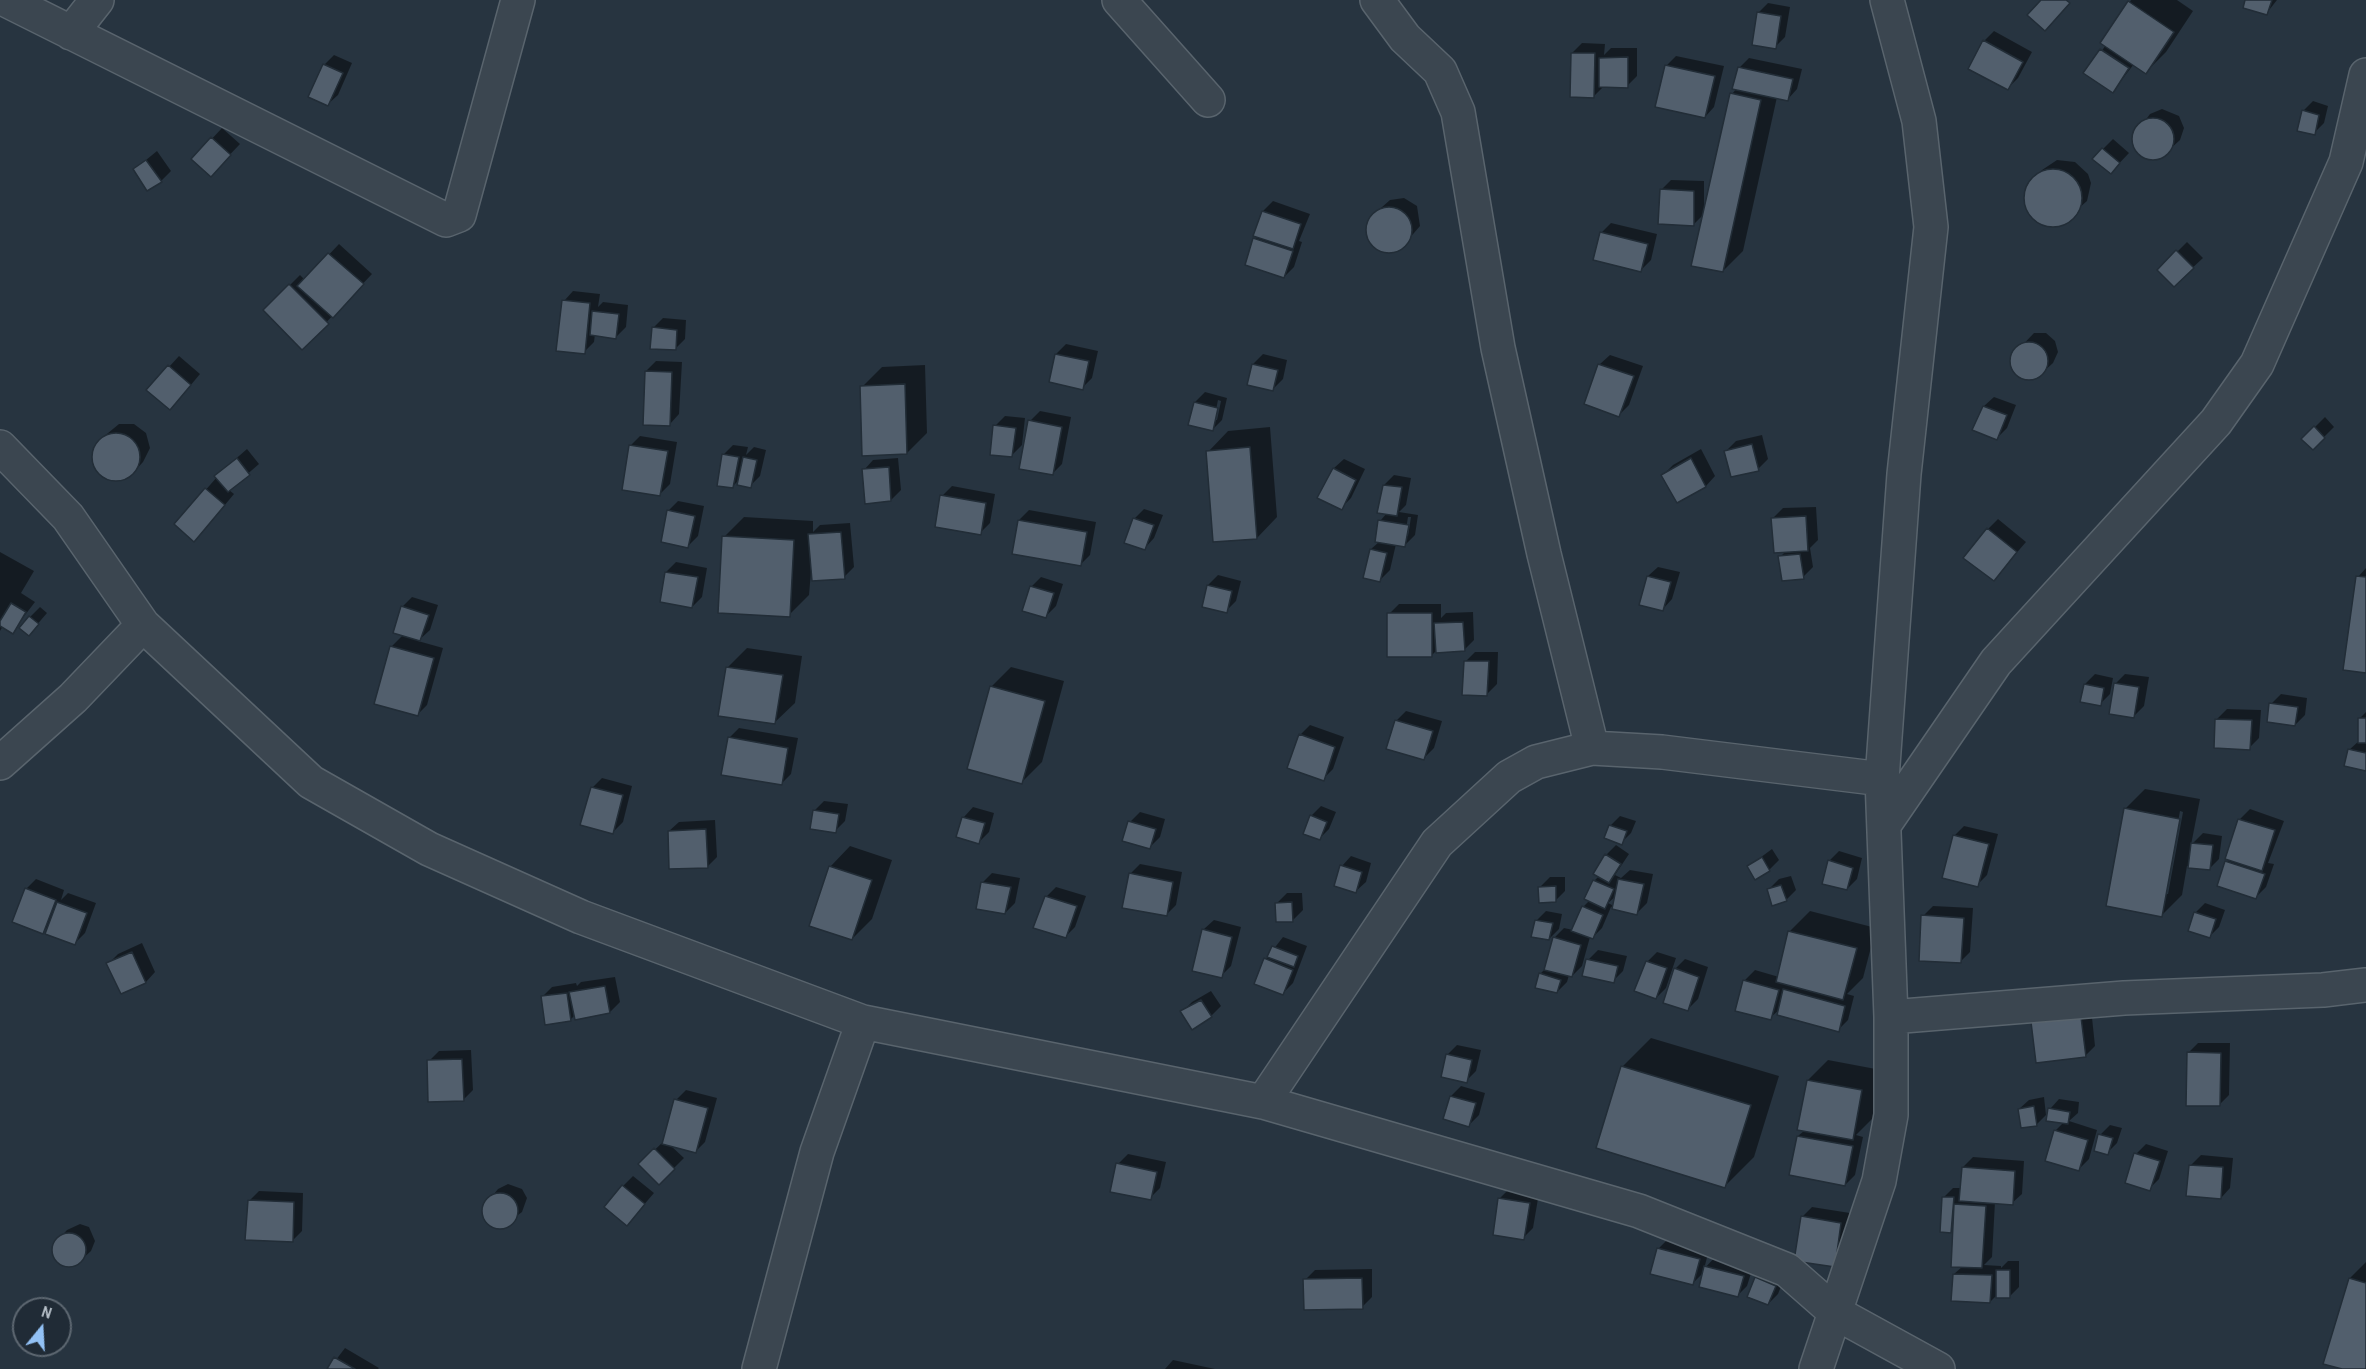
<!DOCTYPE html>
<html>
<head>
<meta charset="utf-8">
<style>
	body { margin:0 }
	#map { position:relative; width:2366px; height:1369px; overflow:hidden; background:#273440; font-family:"Archivo Narrow",sans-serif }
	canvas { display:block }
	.north { position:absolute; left:12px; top:1297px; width:60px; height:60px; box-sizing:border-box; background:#202b36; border:2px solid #5d6771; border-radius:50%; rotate:18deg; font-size:16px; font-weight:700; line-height:24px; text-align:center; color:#b8c1ca }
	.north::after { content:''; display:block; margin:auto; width:21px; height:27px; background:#92c1f5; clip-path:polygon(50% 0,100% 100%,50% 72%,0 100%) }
</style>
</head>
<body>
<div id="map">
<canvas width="2366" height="1369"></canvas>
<div class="north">N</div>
</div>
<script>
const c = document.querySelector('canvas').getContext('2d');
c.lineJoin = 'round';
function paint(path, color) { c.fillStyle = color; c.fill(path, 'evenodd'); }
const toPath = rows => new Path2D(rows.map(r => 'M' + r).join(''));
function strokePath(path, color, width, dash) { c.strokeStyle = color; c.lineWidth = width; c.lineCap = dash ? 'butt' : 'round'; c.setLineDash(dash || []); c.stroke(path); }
paint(toPath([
	[2131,0,2177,0,2193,11,2166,52,2146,72,2134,64,2113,91,2086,72,2106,45],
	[2247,0,2277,0,2266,14],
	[1768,3,1790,7,1785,37,1775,47,1758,13],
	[1994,31,2032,52,2018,78,2008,88,1984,41],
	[1582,43,1605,44,1604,55,1611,48,1637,48,1637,76,1627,86,1604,86,1594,96,1572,53],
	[334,55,352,63,338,95,328,104,324,65],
	[1676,56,1724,66,1714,107,1705,117,1666,66],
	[1749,58,1802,69,1797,89,1788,99,1777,97,1743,251,1723,271,1732,94,1737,88,1739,68],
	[2313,101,2328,106,2324,123,2314,133,2303,111],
	[2162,109,2179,116,2184,128,2180,140,2169,150,2152,159,2136,149,2134,136,2150,114],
	[222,128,240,144,220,165,193,159],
	[2113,139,2129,153,2111,172,2094,158],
	[157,151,171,171,161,181,135,169],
	[2057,160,2075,162,2088,174,2091,183,2087,201,2062,223,2044,223,2031,213,2027,206,2027,188,2042,170],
	[1671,180,1704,181,1704,214,1693,225,1661,190],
	[1404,198,1417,206,1420,226,1402,247,1388,251,1376,247,1367,229,1373,215,1390,200],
	[1273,201,1310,214,1299,241,1302,242,1294,267,1284,277,1255,239,1258,236,1263,211],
	[1611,223,1657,234,1651,260,1641,270,1601,233],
	[2187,242,2203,258,2174,285,2159,270],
	[339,244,372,274,302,348,265,310,300,275,305,280],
	[573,291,600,294,598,307,603,302,628,305,626,327,616,337,595,334,594,342,584,352,564,301],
	[663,318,686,320,685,339,675,349,653,328],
	[2034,333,2046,333,2055,341,2058,352,2053,363,2042,373,2031,379,2020,377,2012,368,2012,356],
	[1066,344,1098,351,1092,378,1082,388,1056,354],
	[1263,354,1287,360,1283,379,1273,389,1253,364],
	[1610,355,1643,366,1629,405,1619,415,1586,403,1600,364],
	[179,356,200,374,180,398,148,390],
	[656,361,682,362,679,414,670,424,646,371],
	[925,365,927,433,907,453,862,387,882,367],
	[1205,392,1227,398,1222,420,1212,430,1190,424,1195,402],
	[1218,400,1221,401,1217,420,1214,420],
	[1994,397,2016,405,2007,428,1997,438,1984,406],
	[1040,411,1071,417,1062,464,1052,474,1030,421],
	[1005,416,1025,418,1022,445,1012,455,995,426],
	[2325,417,2334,427,2313,448,2303,439],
	[119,424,134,424,146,433,150,448,143,462,133,473,126,477,112,479,99,472,95,466,94,451,102,438],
	[1270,427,1277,517,1257,538,1208,452,1228,431],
	[1762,435,1768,459,1758,469,1726,451,1736,441],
	[640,436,677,442,670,484,660,494,630,446],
	[733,445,748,447,746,455,754,447,766,450,760,476,750,486,740,479,732,487,723,455],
	[247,449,259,464,229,490,234,494,204,530,176,524,217,477,216,476],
	[1701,449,1715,476,1706,486,1677,501,1663,475,1673,465],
	[898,458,901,490,891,500,864,470,873,460],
	[1344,459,1365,469,1351,498,1341,508,1319,498,1334,468],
	[1394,475,1411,478,1406,505,1399,512,1418,515,1415,535,1405,545,1396,544,1390,570,1380,580,1371,549,1379,542,1380,521,1387,513,1384,485],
	[1408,517,1411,517,1408,536,1405,536],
	[952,486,995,494,990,523,980,533,942,496],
	[678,501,704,506,698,536,688,546,668,511],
	[1816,507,1818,540,1810,548,1813,567,1803,577,1780,557,1786,551,1773,518,1783,508],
	[1144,509,1163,515,1154,538,1145,548,1134,519],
	[1029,510,1096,522,1090,555,1080,565,1019,520],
	[744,517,813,521,813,532,820,525,850,523,854,567,844,577,811,572,809,595,789,615,724,537],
	[1998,519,2026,542,1994,579,1988,529],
	[0,552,34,571,21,593,35,602,12,632,3,626,0,631],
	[676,562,707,568,702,597,692,607,666,572],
	[1658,567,1680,572,1672,599,1663,609,1648,576],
	[2366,568,2366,672,2358,577],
	[1218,575,1241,581,1236,601,1226,611,1208,585],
	[1041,577,1063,584,1056,606,1046,616,1031,587],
	[412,597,438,605,430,630,418,641,443,648,427,705,417,715,376,703,392,646,403,635,402,607],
	[1399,604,1441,604,1441,618,1446,613,1473,612,1474,640,1464,650,1436,651,1432,655,1389,614],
	[40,607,47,613,29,634,29,618],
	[747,648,802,656,795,703,774,723,727,668],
	[1475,652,1498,652,1497,684,1487,694,1465,662],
	[1011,667,1064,681,1042,762,1022,782,991,687],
	[2095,674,2113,678,2110,694,2100,704,2085,684],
	[2125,674,2149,677,2144,706,2134,716,2115,684],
	[2281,694,2307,698,2305,715,2295,725,2271,704],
	[2227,709,2261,710,2259,738,2249,748,2217,719],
	[1406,711,1442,721,1434,748,1424,758,1396,721],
	[2366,712,2366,770,2349,750,2360,740,2360,718],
	[1310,725,1344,737,1333,769,1323,779,1300,735],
	[739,728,798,738,791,774,782,783,729,738],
	[602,778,632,786,623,822,613,832,592,788],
	[2145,789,2200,799,2191,845,2203,833,2222,836,2219,859,2209,869,2187,866,2182,895,2162,915,2125,809],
	[2180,811,2183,812,2168,894,2165,894],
	[824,801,848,804,845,821,835,831,814,811],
	[1321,806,1336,812,1329,829,1319,839,1311,816],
	[973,807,994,813,989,832,979,842,958,836,964,817],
	[2250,809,2284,821,2268,863,2274,864,2266,887,2256,897,2226,862,2230,859,2227,858,2240,819],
	[1140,812,1165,819,1160,837,1150,847,1130,822],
	[1620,816,1636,821,1631,833,1621,843,1610,826],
	[715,820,717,857,707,867,669,831,679,822],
	[1964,826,1998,834,1987,875,1977,885,1954,836],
	[1616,845,1629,854,1615,875,1621,878,1630,870,1653,874,1647,903,1637,913,1611,907,1602,928,1592,938,1590,937,1582,966,1572,976,1569,975,1567,982,1557,992,1540,974,1546,968,1554,938,1564,928,1573,930,1583,907,1590,900,1594,881,1599,876,1606,855],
	[1616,896,1614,906,1608,903],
	[850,846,892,860,872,919,852,939,830,867],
	[1772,849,1779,860,1769,870,1749,866],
	[1839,851,1862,858,1857,879,1847,889,1829,861],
	[1351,856,1371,863,1366,882,1356,891,1342,866],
	[1140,864,1182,872,1176,905,1166,915,1130,874],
	[992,873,1020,878,1015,903,1005,913,982,883],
	[1791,876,1796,890,1786,900,1769,889,1779,879],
	[1550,877,1565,877,1565,891,1555,901,1540,887],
	[36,879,64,890,61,900,68,893,96,903,85,933,75,943,50,925,42,932,26,889],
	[1056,887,1086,896,1075,927,1065,937,1046,897],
	[1287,893,1302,893,1303,910,1293,920,1277,903],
	[2205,903,2225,910,2219,927,2209,937,2195,913],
	[1933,906,1973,908,1970,952,1960,962,1923,916],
	[1546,911,1562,914,1559,929,1549,939,1536,921],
	[1810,911,1876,928,1863,978,1847,994,1854,996,1848,1020,1838,1030,1780,1009,1770,1018,1737,1010,1745,980,1755,970,1779,977,1790,931],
	[1214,920,1241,927,1231,966,1221,976,1194,970,1204,929],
	[1283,937,1307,946,1293,983,1283,993,1266,959],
	[142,943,155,972,146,982,108,964,118,954],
	[1598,950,1627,956,1623,971,1613,981,1588,960],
	[1657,952,1676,958,1666,988,1656,998,1647,962],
	[1685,959,1708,967,1698,999,1688,1009,1672,972],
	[615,977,620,1002,610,1012,575,1015,570,1020,542,997,552,987,576,983,577,986,581,982],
	[1211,991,1221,1006,1211,1016,1182,1012,1192,1002],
	[2091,1008,2095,1046,2085,1056,2037,1061],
	[1651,1038,1779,1076,1754,1157,1725,1186,1622,1067],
	[2198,1043,2230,1043,2229,1095,2219,1105,2188,1053],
	[1457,1045,1481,1050,1476,1071,1466,1081,1447,1055],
	[471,1050,473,1090,463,1100,429,1061,439,1051],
	[1828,1060,1881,1070,1873,1118,1856,1135,1863,1137,1855,1175,1845,1185,1798,1136,1805,1130,1808,1080],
	[1461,1086,1485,1093,1479,1115,1469,1125,1445,1118,1451,1096],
	[686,1090,717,1098,705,1142,695,1152,670,1145,684,1158,659,1183,640,1164,665,1140,676,1100],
	[2044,1097,2046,1115,2036,1125,2019,1109,2029,1100],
	[2059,1099,2079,1102,2078,1113,2069,1121,2097,1130,2089,1159,2079,1169,2047,1160,2056,1130,2064,1122,2050,1109],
	[2110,1125,2122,1128,2117,1143,2107,1153,2100,1135],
	[2146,1144,2168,1151,2159,1179,2149,1189,2136,1154],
	[1128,1154,1166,1162,1160,1188,1150,1198,1118,1164],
	[2201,1155,2233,1158,2230,1188,2221,1198,2191,1165],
	[1973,1157,2024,1161,2022,1194,2012,1203,1995,1202,1992,1257,1984,1265,2001,1266,2001,1268,2008,1261,2019,1261,2019,1287,2009,1297,1998,1294,1990,1302,1954,1274,1963,1266,1955,1228,1951,1232,1943,1198,1953,1188,1961,1188,1963,1167],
	[633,1176,654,1193,636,1214,623,1186],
	[508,1184,522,1189,527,1198,522,1212,502,1227,491,1225,484,1216,485,1205,498,1189],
	[1510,1188,1539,1193,1533,1228,1523,1238,1500,1198],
	[259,1191,303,1193,302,1231,292,1241,249,1201],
	[1812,1207,1850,1213,1844,1255,1834,1265,1802,1217],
	[80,1224,89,1227,95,1241,91,1251,80,1261,70,1265,61,1263,55,1255,57,1241,67,1230],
	[1668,1239,1709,1250,1704,1269,1715,1257,1753,1267,1747,1286,1737,1296,1704,1272,1692,1284,1658,1249],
	[2366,1262,2366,1369,2347,1369,2350,1278],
	[1766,1268,1785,1276,1778,1294,1768,1304,1756,1278],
	[1372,1269,1372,1297,1362,1307,1305,1280,1315,1270],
	[345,1348,379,1368,378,1369,329,1369],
	[1173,1360,1215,1369,1165,1369]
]), '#0007');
const building = toPath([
	[2041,0,2066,0,2070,3,2045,31,2027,15,2041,0],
	[2245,0,2272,0,2267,15,2243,8,2245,0],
	[2128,1,2174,32,2146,74,2100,43,2128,1],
	[1757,12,1781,16,1776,49,1752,45,1757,12],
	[1983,40,2023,62,2008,90,1968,69,1983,40],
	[2100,49,2129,68,2113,93,2083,73,2100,49],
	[1571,53,1595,53,1594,98,1570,97,1571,53],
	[1628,57,1628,88,1599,87,1599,58,1628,57],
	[323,64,343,73,328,106,308,97,323,64],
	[1665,65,1715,76,1705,118,1655,107,1665,65],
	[1738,67,1793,79,1788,101,1732,89,1738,67],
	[1730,93,1761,100,1723,272,1691,266,1730,93],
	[2302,110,2319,115,2315,135,2297,131,2302,110],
	'2132 139a21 21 0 1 1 42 0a21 21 0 1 1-42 0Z',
	[211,137,231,155,211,177,191,159,211,137],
	[2102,148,2120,163,2111,174,2092,159,2102,148],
	[146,160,162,182,147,191,133,169,146,160],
	'2024 198a29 29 0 1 1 58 0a29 29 0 1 1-58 0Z',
	[1660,189,1694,191,1694,226,1658,224,1660,189],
	'1366 230a23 23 0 1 1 46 0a23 23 0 1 1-46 0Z',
	[1262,211,1301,224,1293,249,1253,236,1262,211],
	[1600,232,1648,244,1641,272,1593,260,1600,232],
	[1253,238,1293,251,1284,278,1245,265,1253,238],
	[2176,250,2194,268,2174,287,2157,270,2176,250],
	[328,253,364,284,333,318,297,286,328,253],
	[289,284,329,324,302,350,263,310,289,284],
	[562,300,590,303,585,354,556,351,562,300],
	[592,311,619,314,616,339,590,335,592,311],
	[652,327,677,330,676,350,650,349,652,327],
	'2010 361a19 19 0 1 1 38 0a19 19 0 1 1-38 0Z',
	[1055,354,1089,361,1083,390,1049,382,1055,354],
	[1252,364,1278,370,1273,391,1247,385,1252,364],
	[1598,364,1634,376,1619,417,1584,404,1598,364],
	[168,365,191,385,170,410,146,390,168,365],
	[645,371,672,372,670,426,643,425,645,371],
	[905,384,907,454,862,456,860,386,905,384],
	[1194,402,1218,408,1213,431,1188,425,1194,402],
	[1983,406,2007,415,1997,440,1972,430,1983,406],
	[1028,420,1062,427,1053,475,1019,469,1028,420],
	[993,425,1016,428,1012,457,990,455,993,425],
	[2314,426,2325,438,2313,450,2301,439,2314,426],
	'92 457a24 24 0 1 1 48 0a24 24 0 1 1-48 0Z',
	[1752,444,1759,471,1731,477,1724,451,1752,444],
	[629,445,668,451,660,496,622,490,629,445],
	[1250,447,1257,539,1213,542,1206,451,1250,447],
	[722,454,739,457,733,488,717,486,722,454],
	[743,457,757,460,751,488,737,485,743,457],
	[237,458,250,475,228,492,214,476,237,458],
	[1691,458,1706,487,1677,503,1661,475,1691,458],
	[889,467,891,501,865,504,862,469,889,467],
	[1333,468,1356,480,1342,510,1317,498,1333,468],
	[1383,485,1402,487,1397,516,1377,513,1383,485],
	[205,488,225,505,194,542,174,524,205,488],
	[940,495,986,503,981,535,935,527,940,495],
	[667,510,695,516,688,548,661,542,667,510],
	[1806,516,1808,551,1774,553,1771,518,1806,516],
	[1133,518,1154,525,1145,550,1124,543,1133,518],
	[1018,520,1087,532,1081,566,1012,554,1018,520],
	[1378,520,1409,525,1405,547,1375,542,1378,520],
	[1987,528,2017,552,1994,581,1963,558,1987,528],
	[841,532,845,579,812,581,808,534,841,532],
	[722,536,794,540,790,617,718,613,722,536],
	[1370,549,1387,553,1380,582,1363,578,1370,549],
	[1800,554,1804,579,1782,581,1778,556,1800,554],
	[665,572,698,577,692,608,660,602,665,572],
	[1647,576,1671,582,1663,611,1639,605,1647,576],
	[2356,576,2366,577,2366,673,2343,670,2356,576],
	[1207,585,1232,591,1227,613,1202,607,1207,585],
	[1030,586,1054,593,1046,618,1022,611,1030,586],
	[11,603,26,612,13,634,0,626,0,621,11,603],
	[401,606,429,615,420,641,393,633,401,606],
	[1387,613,1432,613,1432,657,1387,657,1387,613],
	[29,616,39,624,29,636,19,628,29,616],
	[1463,622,1465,651,1436,653,1434,623,1463,622],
	[390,646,434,658,418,716,374,704,390,646],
	[1464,661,1489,661,1487,696,1462,695,1464,661],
	[726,667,783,675,775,724,718,716,726,667],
	[2114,683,2139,687,2134,718,2109,714,2114,683],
	[2084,684,2104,688,2101,706,2080,702,2084,684],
	[990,686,1045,701,1022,784,967,769,990,686],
	[2269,703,2298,707,2295,726,2267,722,2269,703],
	[2358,718,2366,718,2366,743,2358,743,2358,718],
	[2215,719,2252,720,2250,750,2214,748,2215,719],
	[1395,720,1433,731,1424,760,1386,749,1395,720],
	[1299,734,1335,747,1324,781,1287,768,1299,734],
	[728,737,788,748,782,785,721,775,728,737],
	[2348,749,2366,753,2366,771,2344,766,2348,749],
	[591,787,623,795,613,834,580,825,591,787],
	[2124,808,2180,819,2162,917,2106,906,2124,808],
	[813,810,839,814,836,833,810,829,813,810],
	[1310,815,1327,822,1320,840,1303,834,1310,815],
	[962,817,985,823,979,844,956,837,962,817],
	[2238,819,2275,830,2262,871,2225,859,2238,819],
	[1128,821,1156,829,1150,849,1122,841,1128,821],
	[1609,825,1627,831,1622,845,1604,838,1609,825],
	[706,829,708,868,669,869,668,831,706,829],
	[1953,835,1989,844,1978,887,1942,878,1953,835],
	[2191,843,2213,845,2210,870,2188,868,2191,843],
	[1605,854,1621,864,1609,883,1593,874,1605,854],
	[1762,857,1770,871,1755,880,1747,866,1762,857],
	[1828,860,1853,868,1847,890,1822,884,1828,860],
	[2225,861,2265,874,2256,899,2217,886,2225,861],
	[1340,865,1362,872,1356,893,1334,886,1340,865],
	[829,866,872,880,852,940,809,926,829,866],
	[1129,873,1173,882,1167,916,1122,908,1129,873],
	[1618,879,1644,884,1637,915,1612,909,1618,879],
	[1593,880,1614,889,1605,909,1584,899,1593,880],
	[981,882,1011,887,1005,914,976,909,981,882],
	[1781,885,1787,901,1772,906,1767,889,1781,885],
	[1556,886,1556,902,1539,903,1538,887,1556,886],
	[25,888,56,900,43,934,12,922,25,888],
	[1045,896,1077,906,1066,938,1033,928,1045,896],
	[57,902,87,913,75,945,45,934,57,902],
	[1292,902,1293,922,1276,922,1275,903,1292,902],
	[1582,906,1603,915,1593,939,1571,931,1582,906],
	[2194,912,2216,919,2210,938,2188,931,2194,912],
	[1921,915,1964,918,1961,963,1919,961,1921,915],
	[1535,920,1553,923,1549,940,1531,937,1535,920],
	[1202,929,1232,937,1222,978,1192,971,1202,929],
	[1788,931,1857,948,1843,1000,1776,982,1788,931],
	[1553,937,1581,945,1572,977,1544,970,1553,937],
	[1272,946,1298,956,1294,967,1267,957,1272,946],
	[132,952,146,983,121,994,106,963,132,952],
	[1264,958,1293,970,1283,995,1254,984,1264,958],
	[1586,959,1618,966,1614,983,1582,976,1586,959],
	[1646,961,1667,968,1656,999,1634,991,1646,961],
	[1674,968,1699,977,1688,1011,1663,1003,1674,968],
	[1539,973,1561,980,1557,993,1535,988,1539,973],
	[1743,980,1779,990,1771,1020,1735,1011,1743,980],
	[605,986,610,1013,575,1020,569,992,605,986],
	[1783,989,1845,1006,1839,1032,1777,1015,1783,989],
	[567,993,571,1021,545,1025,541,996,567,993],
	[1201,1000,1212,1017,1192,1030,1180,1011,1201,1000],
	[2081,1017,2086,1057,2036,1063,2031,1022,2081,1017],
	[2187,1052,2221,1053,2220,1106,2186,1106,2187,1052],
	[1446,1054,1472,1060,1467,1083,1441,1077,1446,1054],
	[462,1059,464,1101,428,1102,427,1060,462,1059],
	[1621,1066,1751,1105,1725,1188,1596,1148,1621,1066],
	[1807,1080,1862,1090,1853,1140,1797,1130,1807,1080],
	[1450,1096,1476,1103,1469,1127,1443,1119,1450,1096],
	[674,1099,708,1108,696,1153,662,1144,674,1099],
	[2034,1106,2037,1126,2021,1128,2018,1109,2034,1106],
	[2048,1108,2070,1112,2068,1124,2046,1121,2048,1108],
	[2054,1130,2088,1140,2079,1171,2045,1161,2054,1130],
	[2098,1134,2113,1138,2108,1155,2094,1151,2098,1134],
	[1797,1136,1853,1146,1845,1186,1789,1175,1797,1136],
	[654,1148,675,1169,659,1185,638,1164,654,1148],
	[2134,1153,2160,1161,2150,1191,2125,1183,2134,1153],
	[1116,1163,1157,1172,1151,1200,1110,1192,1116,1163],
	[2189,1165,2223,1167,2221,1199,2186,1196,2189,1165],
	[1962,1167,2015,1171,2013,1205,1959,1201,1962,1167],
	[622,1185,645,1204,627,1226,604,1207,622,1185],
	'482 1211a18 18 0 1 1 36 0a18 18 0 1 1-36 0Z',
	[1942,1197,1954,1197,1951,1233,1940,1232,1942,1197],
	[1498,1198,1530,1203,1524,1240,1493,1235,1498,1198],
	[248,1200,294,1202,293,1242,245,1240,248,1200],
	[1954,1204,1986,1206,1982,1268,1951,1267,1954,1204],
	[1801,1216,1841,1223,1835,1267,1794,1261,1801,1216],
	'52 1250a17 17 0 1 1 34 0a17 17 0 1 1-34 0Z',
	[1657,1248,1700,1259,1693,1285,1650,1274,1657,1248],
	[1704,1266,1744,1276,1738,1297,1699,1287,1704,1266],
	[1996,1270,2010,1270,2010,1298,1996,1298,1996,1270],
	[1953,1274,1992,1275,1990,1303,1951,1301,1953,1274],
	[1755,1277,1776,1286,1768,1305,1747,1297,1755,1277],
	[1362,1278,1363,1309,1304,1310,1303,1279,1362,1278],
	[2349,1278,2366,1283,2366,1369,2342,1369,2323,1364,2349,1278],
	[334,1357,355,1369,327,1369,334,1357]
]);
paint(building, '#525f6d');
strokePath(building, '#222d37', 1.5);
const minor = toPath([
	[6,0,446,220,459,215,518,0],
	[1119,0,1208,100],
	[1377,0,1405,38,1440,71,1458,112,1498,348,1544,554,1592,748],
	[71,33,97,0],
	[0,447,68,517,143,625,311,782,429,849,581,917,863,1022,1263,1102,1639,1211,1787,1270,1836,1313,1938,1369],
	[0,763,73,698,143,625],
	[1884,825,1996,662,2216,422,2257,364,2346,162,2366,75],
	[1891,1017,2124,998,2323,990,2366,985],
	[1263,1102,1437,843,1509,777,1536,762,1592,748,1662,752,1882,779],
	[759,1369,817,1152,863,1022],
	[1816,1369,1879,1181,1891,1115,1891,1017,1882,779,1904,474,1931,227,1919,121,1887,0]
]);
strokePath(minor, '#59646d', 36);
strokePath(minor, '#3b4650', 33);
</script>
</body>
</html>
